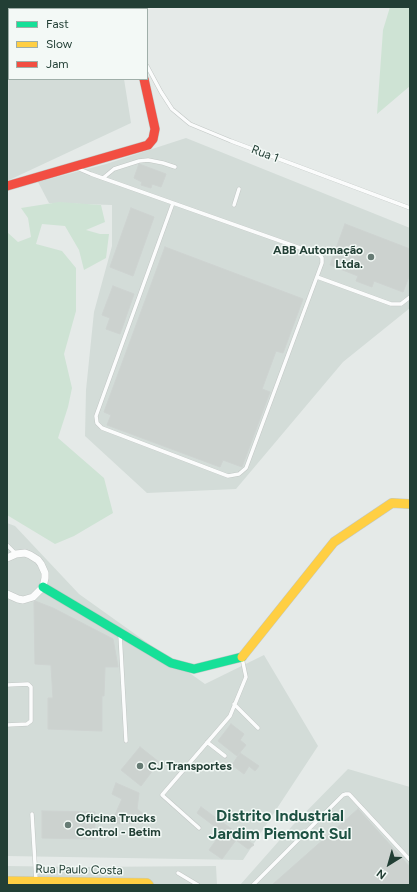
<!DOCTYPE html>
<html>
<head>
<meta charset="utf-8">
<style>
	body { margin:0 }
	#map { position:relative; width:417px; height:892px; overflow:hidden; background:#e5eae8; font-family:Figtree,sans-serif }
	canvas { display:block }
	.frame { position:absolute; inset:0; border:8px solid #223f35; pointer-events:none }
	.legend { position:absolute; left:8px; top:8px; width:140px; height:72px; box-sizing:border-box; background:#f3f9f6; border:1px solid #9fafa9; margin:0; padding:5px 7px; list-style:none; font-size:12px; color:#223f35 }
	.legend li { display:flex; align-items:center; gap:8px; height:20px }
	.legend b { width:20px; border:1px solid #9fafa9 }
	.north { position:absolute; left:369px; top:844px; width:40px; height:40px; -webkit-text-stroke:3px #f3f9f6; paint-order:stroke; rotate:217deg; font-size:11px; font-weight:700; line-height:16px; text-align:center; color:#223f35 }
	.north::after { content:''; display:block; margin:auto; width:14px; height:18px; background:#223f35; clip-path:polygon(50% 0,100% 100%,50% 72%,0 100%) }
</style>
</head>
<body>
<div id="map">
<canvas width="417" height="892"></canvas>
<div class="frame"></div>
<ul class="legend">
<li><b style="height:5px;background:#16e098"></b>Fast</li>
<li><b style="height:5px;background:#ffcf43"></b>Slow</li>
<li><b style="height:5px;background:#f24e42"></b>Jam</li>
</ul>
<div class="north">N</div>
</div>
<script>
const c = document.querySelector('canvas').getContext('2d');
c.lineJoin = 'round';
function paint(path, color) { c.fillStyle = color; c.fill(path, 'evenodd'); }
const toPath = rows => new Path2D(rows.map(r => 'M' + r).join(''));
function strokePath(path, color, width, dash) { c.strokeStyle = color; c.lineWidth = width; c.lineCap = dash ? 'butt' : 'round'; c.setLineDash(dash || []); c.stroke(path); }
function drawText(font, color, halo, rows, align = 'center') {
  c.font = font + ' Figtree,sans-serif'; c.lineWidth = 3; c.setLineDash([]); c.textBaseline = 'middle'; c.strokeStyle = halo; c.fillStyle = color; for (const [text, x, y, turn = 0] of rows) {
    c.save(); c.translate(x, y); c.rotate((+turn || 0) * Math.PI / 180); c.textAlign = isNaN(turn) ? turn : align; if (halo) c.strokeText(text, 0, 0); c.fillText(text, 0, 0); c.restore();
  }
}
paint(toPath([
	[7,7,27,7,26,9,9,9,9,79,124,79,131,123,7,181],
	[31,7,113,7,113,9,29,9],
	[186,138,410,228,410,308,343,362,236,489,147,493,85,436,86,390,94,312,112,246,112,205,49,203,38,182,106,164],
	[7,523,15,526,79,594,205,684,264,655,318,746,243,860,7,856],
	[348,769,410,787,410,885,240,885,293,825],
	[7,866,81,867,216,866,217,885,7,885]
]), '#d3dcd8');
paint(toPath([
	[390,7,410,7,410,86,377,114,383,30],
	[59,202,101,205,105,222,86,230,100,234,109,234,106,258,84,270,79,250,65,226,42,224,36,244,62,251,76,268,76,311,64,354,72,388,68,407,58,438,104,478,113,513,74,536,55,544,7,515,7,232,18,242,31,237,28,218,21,208]
]), '#cee3d4');
const building = toPath([
	[139,164,166,174,161,187,152,184,151,188,141,185,142,182,134,178,139,164],
	[131,208,154,217,133,276,110,267,131,208],
	[345,224,410,249,410,274,403,292,374,281,372,287,356,281,358,276,330,265,345,224],
	[165,247,303,299,283,353,276,351,262,389,270,392,242,467,223,460,220,467,107,425,111,415,104,412,165,247],
	[113,286,134,294,120,334,106,329,110,318,102,315,113,286],
	[35,601,53,608,113,639,118,667,105,667,104,696,102,696,102,731,48,729,48,698,53,698,51,665,35,664,34,602,35,601],
	[231,724,244,734,240,740,246,745,237,756,218,741,231,724],
	[140,747,159,762,141,786,121,770,140,747],
	[240,753,259,766,255,771,249,766,244,774,232,765,240,753],
	[116,783,139,793,137,809,145,815,145,823,111,824,122,799,112,794,116,783],
	[201,807,254,845,248,849,236,840,222,859,209,850,222,832,197,813,201,807],
	[358,809,410,867,410,885,272,885,358,809],
	[42,811,95,812,95,839,42,838,42,811]
]);
paint(building, '#ccd2cf');
strokePath(building, '#ced3d1', 1);
const lane = toPath([
	[147,66,161,92,172,109,190,124,231,141,410,208],
	[77,168,91,174,173,203,320,255,322,258,322,263,246,468,239,474,228,476,102,428,97,423,96,416,173,203],
	[103,178,114,169,139,161,148,160,163,163,175,167],
	[234,205,239,189],
	[317,277,391,304,401,304,410,297],
	[7,545,16,554],
	[120,634,126,741],
	[7,685,28,684,31,687,31,721,27,724,7,725],
	[234,704,258,728],
	[207,742,225,756],
	[32,814,36,880],
	[199,828,162,795,230,716,246,677,242,658],
	[178,873,198,885],
	[253,885,343,795,346,794,349,794,410,860]
]);
const street = toPath([
	[131,7,131,9],
	[7,558,16,554,25,553,30,555,38,560,41,564,45,573,45,578,43,587,33,597,23,600,18,599,7,594]
]);
const fast = toPath([
	[43,587,171,663,194,669,242,657]
]);
const slow = toPath([
	[242,657,334,542,392,503,410,504],
	[7,881,147,883,149,885]
]);
const jam = toPath([
	[7,186,148,145,153,139,155,129,144,79]
]);
strokePath(lane, '#c2c7c5', 4.5);
strokePath(street, '#c2c7c5', 8);
strokePath(fast, '#c0c8c5', 10);
strokePath(slow, '#c0c8c5', 10);
strokePath(jam, '#c0c8c5', 10);
strokePath(lane, '#fbfcfc', 3.5);
strokePath(street, '#fbfcfc', 7);
strokePath(fast, '#16e098', 9);
strokePath(slow, '#ffcf43', 9);
strokePath(jam, '#f24e42', 9);
for (const [x, y, r, color] of [
	[371,257,4,"#667b74"],
	[140,766,4,"#667b74"],
	[68,825,4,"#667b74"]
]) { const dot = new Path2D(); dot.arc(x, y, r, 0, 2 * Math.PI); c.fillStyle = color; c.fill(dot); strokePath(dot, '#f3f9f6', 1.5); }
drawText('12px', '#223f35', '#f3f9f6', [
	["Rua 1",265,154,21],
	["Rua Paulo Costa",79,870,1]
]);
drawText('bold 12px', '#223f35', '#f3f9f6', [
	["ABB Automação",363,250,"right"],
	["Ltda.",363,264,"right"],
	["CJ Transportes",148,766],
	["Oficina Trucks",76,818],
	["Control - Betim",76,832]
], 'left');
drawText('bold 16px', '#1d5142', '#f3f9f6', [
	["Distrito Industrial",280,816],
	["Jardim Piemont Sul",280,834]
]);
</script>
</body>
</html>
